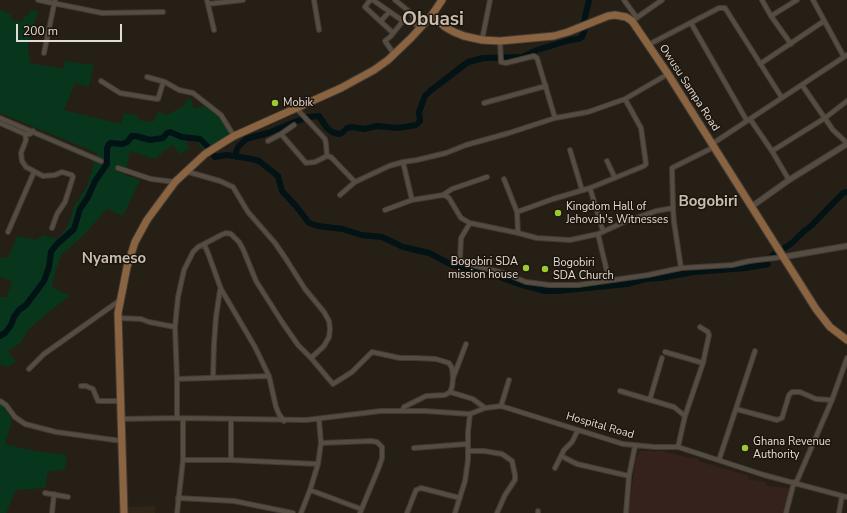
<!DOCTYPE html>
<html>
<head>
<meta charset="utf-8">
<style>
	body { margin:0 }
	#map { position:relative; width:847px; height:513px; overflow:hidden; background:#261f15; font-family:"Nunito Sans",sans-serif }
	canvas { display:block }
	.scale { position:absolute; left:16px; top:24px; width:106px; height:18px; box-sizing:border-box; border:2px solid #e1dcd6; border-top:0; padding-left:5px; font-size:12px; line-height:14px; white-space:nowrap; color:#e1dcd6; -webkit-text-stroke:3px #1d150c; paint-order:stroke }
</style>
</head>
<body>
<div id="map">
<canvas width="847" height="513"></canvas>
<div class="scale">200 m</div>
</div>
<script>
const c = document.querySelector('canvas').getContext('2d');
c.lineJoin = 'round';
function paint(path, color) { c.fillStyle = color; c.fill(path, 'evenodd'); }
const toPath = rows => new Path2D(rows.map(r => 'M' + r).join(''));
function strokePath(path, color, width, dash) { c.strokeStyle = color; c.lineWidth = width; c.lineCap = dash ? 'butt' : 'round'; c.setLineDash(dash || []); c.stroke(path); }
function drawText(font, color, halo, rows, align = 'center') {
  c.font = font + ' "Nunito Sans",sans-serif'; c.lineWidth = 3; c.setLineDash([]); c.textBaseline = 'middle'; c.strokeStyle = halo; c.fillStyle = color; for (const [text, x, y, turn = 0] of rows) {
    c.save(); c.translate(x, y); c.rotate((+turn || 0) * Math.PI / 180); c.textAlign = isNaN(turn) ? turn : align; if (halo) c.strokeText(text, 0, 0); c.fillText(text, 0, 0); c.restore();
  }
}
paint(toPath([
	[155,506,155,513,129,513,129,507]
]), '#312616');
paint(toPath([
	[658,450,690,458,698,458,698,461,749,476,748,479,766,482,765,484,768,486,790,488,784,513,628,513,636,459,640,451,652,451,654,452]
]), '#35221d');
paint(toPath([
	[0,10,11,14,11,19,22,22,24,16,28,17,30,11,38,11,28,46,30,63,64,69,65,61,94,65,89,87,75,83,64,110,121,124,124,113,137,115,138,120,153,122,158,112,167,115,185,105,187,98,192,100,193,109,204,106,220,118,230,135,204,151,195,140,190,139,186,143,190,148,180,154,172,145,155,159,130,151,125,175,140,180,123,216,107,209,82,237,61,255,55,273,52,287,70,296,46,314,28,330,21,342,8,351,16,362,8,367,0,364,0,297,7,297,12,281,0,277,0,258,8,258,17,236,36,240,43,235,58,239,69,224,74,206,87,187,97,153,0,113],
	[0,404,3,406,12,420,5,444,34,451,67,455,65,469,48,472,45,488,16,490,6,513,0,513]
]), '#07361d');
strokePath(toPath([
	[584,22,589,0],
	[308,117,319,116,327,128,332,132,339,134,342,133,347,128,352,127,364,129,377,126,398,128,416,125,420,121,419,112,425,96,430,91,468,62,483,58,522,57,537,50,570,40,578,39,582,37,585,29],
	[213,154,215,157,226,155,234,156,252,159,259,161,278,176,282,191,296,206,309,223,318,226,343,229,361,235,382,237,403,247,429,253,454,266,486,272,519,284,545,291,557,291,627,284,645,279,661,278,693,272,746,268,768,264],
	[237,157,236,152,238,147,246,139,268,133,302,119],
	[783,249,792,243,803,232,812,225,843,193,847,192],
	[772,256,776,253],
	[0,336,5,333,11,325,14,317,19,310,26,305,44,281,49,267,51,252,56,245,74,229,80,209,88,197,95,181,107,164,107,148,109,144,111,143,122,144,127,142,132,136,136,136,150,140,163,138,167,133,170,132,182,137,200,139,209,148]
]), '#021215', 6);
const minor = toPath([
	[38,0,102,13,163,12],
	[207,0,214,30],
	[314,0,319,30],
	[370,0,365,7,393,33],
	[373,0,403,21,409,24,413,22],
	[395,0,411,13,414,18,413,22,420,29],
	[624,0,637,18],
	[762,0,771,16,791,44],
	[813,0,844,57],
	[208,4,243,0],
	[771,16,797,0],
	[381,21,389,12],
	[632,21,662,0],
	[691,23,747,121],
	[482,40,490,0],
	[500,41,501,62,506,63,534,56,537,58,555,118],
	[648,45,719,8,725,8,782,98],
	[44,53,55,0],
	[394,54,385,41,391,36,403,21],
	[760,64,824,21],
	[147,77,165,82,179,90,193,93,221,115,234,136],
	[101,81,120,93,157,99,158,99,163,83],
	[802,85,833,130,847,143],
	[625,99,641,128,646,164,644,166,590,188,553,199,517,212,518,233,537,238,570,240,598,234,622,223,656,211,673,208,674,222,681,268],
	[484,103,546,86],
	[296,108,325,139,326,144,327,156],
	[0,118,101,161],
	[750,119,772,151,825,118,847,101],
	[0,123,25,134,30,134,33,131],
	[25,134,26,140,21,153,22,161,26,167,43,176,55,175,62,172,72,175,73,177,65,202,57,214,52,228],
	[281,134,306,163,315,162,327,156,331,157,355,182],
	[268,141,281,134,294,125],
	[712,144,847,55],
	[570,150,582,190],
	[772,151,789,180],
	[607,161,615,178],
	[403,162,412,200],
	[118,168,151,179,175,182],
	[185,171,220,181,233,187,248,212,275,243,286,259,305,289,324,312,329,321,330,329,329,337,324,346,311,358,298,345,282,322,256,281,243,249,239,242,231,234,226,233,221,235,204,244],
	[504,179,517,212],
	[590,188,603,231],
	[340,195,355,182,389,166,403,162,417,160,446,153,466,145,509,133,555,118,588,112,625,99,668,74],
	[443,195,452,189,487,177],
	[673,208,672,168,714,147],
	[385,210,412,200,443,195,446,196,449,198,461,218,470,223],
	[8,232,34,172],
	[518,233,470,223,461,238,460,259,468,264,504,273,526,282,550,285,578,285,648,275,681,268,732,265,749,261,783,257],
	[598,234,609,280],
	[118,318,141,319,149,322,175,327],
	[665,352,703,363],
	[311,358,333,384,352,372,372,352,400,358,416,358,436,359,449,363,452,368,453,378,452,387,450,392,445,395,426,396,404,407,402,411],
	[29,369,44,354,119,301],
	[213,378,214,344,216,317,220,290],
	[453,378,466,344],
	[177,379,269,376,276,407,279,414,284,421],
	[81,386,86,386,93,389,98,401,120,401],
	[620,391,674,407,685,416],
	[450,392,473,399,485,408],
	[650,399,662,358],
	[0,401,6,405,15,417,25,424,56,432,122,441],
	[501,406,509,380],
	[736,409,777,420,782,418,789,395,792,392,800,392,816,399,832,400],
	[470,414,485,408,501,406,623,444,655,447,678,447,764,475,847,497],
	[177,418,177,379,175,327,178,297,184,270,193,252,198,247,204,244,208,253,221,289,255,347,269,376],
	[121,419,177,418,306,420,381,411,425,411,470,414],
	[231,419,231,460],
	[321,443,371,441,377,442,382,447,382,458,379,467,360,513],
	[678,447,685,416,703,363,709,335,708,332,700,327],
	[414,448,467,444],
	[468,451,484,451,502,454,512,461,515,475,515,480,505,495,497,513],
	[561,456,577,464,629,476],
	[183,460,231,460,318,464],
	[719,460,755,351],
	[555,468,564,450,572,442,578,430],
	[796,483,832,400,847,358],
	[310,490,361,509],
	[45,493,68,497],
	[178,498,234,501,293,513],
	[52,513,54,494],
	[177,513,183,460,183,418],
	[301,513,310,490,318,464,321,443,319,420],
	[407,513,416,490,421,488,460,498],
	[455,513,465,481,468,460,468,432,470,414],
	[538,513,538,511],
	[626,513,629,476,635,446],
	[786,513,794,482],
	[839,513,842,496]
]);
const tertiary = toPath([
	[751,207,789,180,847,144],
	[783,257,847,246]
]);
const primary = toPath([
	[432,15,445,27,454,32,464,36,482,40,500,41,554,36,568,32,608,16,615,15,626,17,632,21,668,74,816,309,830,327,847,340],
	[124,513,118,313,127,267,135,242,147,220,175,182,205,154,234,136,341,88,374,70,388,60,411,38,432,15,442,0]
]);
strokePath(minor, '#413b35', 6);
strokePath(tertiary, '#413b35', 7);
strokePath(primary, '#413b35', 9);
strokePath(minor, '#554c42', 4);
strokePath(tertiary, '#554c42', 5);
strokePath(primary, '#8a6341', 7);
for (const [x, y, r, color] of [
	[275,103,4,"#9acb34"],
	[558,213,4,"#9acb34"],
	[526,268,4,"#9acb34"],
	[545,269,4,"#9acb34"],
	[745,448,4,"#9acb34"]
]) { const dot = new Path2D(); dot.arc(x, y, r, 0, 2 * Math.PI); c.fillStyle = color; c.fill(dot); strokePath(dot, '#1d150c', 1.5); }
drawText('11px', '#e1dcd6', '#1d150c', [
	["Owusu Sampa Road",689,88,57],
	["Hospital Road",600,426,16]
]);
drawText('11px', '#e1dcd6', '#1d150c', [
	["Mobik",283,103],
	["Kingdom Hall of",566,207],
	["Jehovah's Witnesses",566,220],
	["Bogobiri SDA",518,262,"right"],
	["mission house",518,275,"right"],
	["Bogobiri",553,263],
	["SDA Church",553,276],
	["Ghana Revenue",753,442],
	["Authority",753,455]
], 'left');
drawText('bold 15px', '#c7bdb0', '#1d150c', [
	["Bogobiri",708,202],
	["Nyameso",114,259]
]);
drawText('bold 19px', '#c7bdb0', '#1d150c', [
	["Obuasi",433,20]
]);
</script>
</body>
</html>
